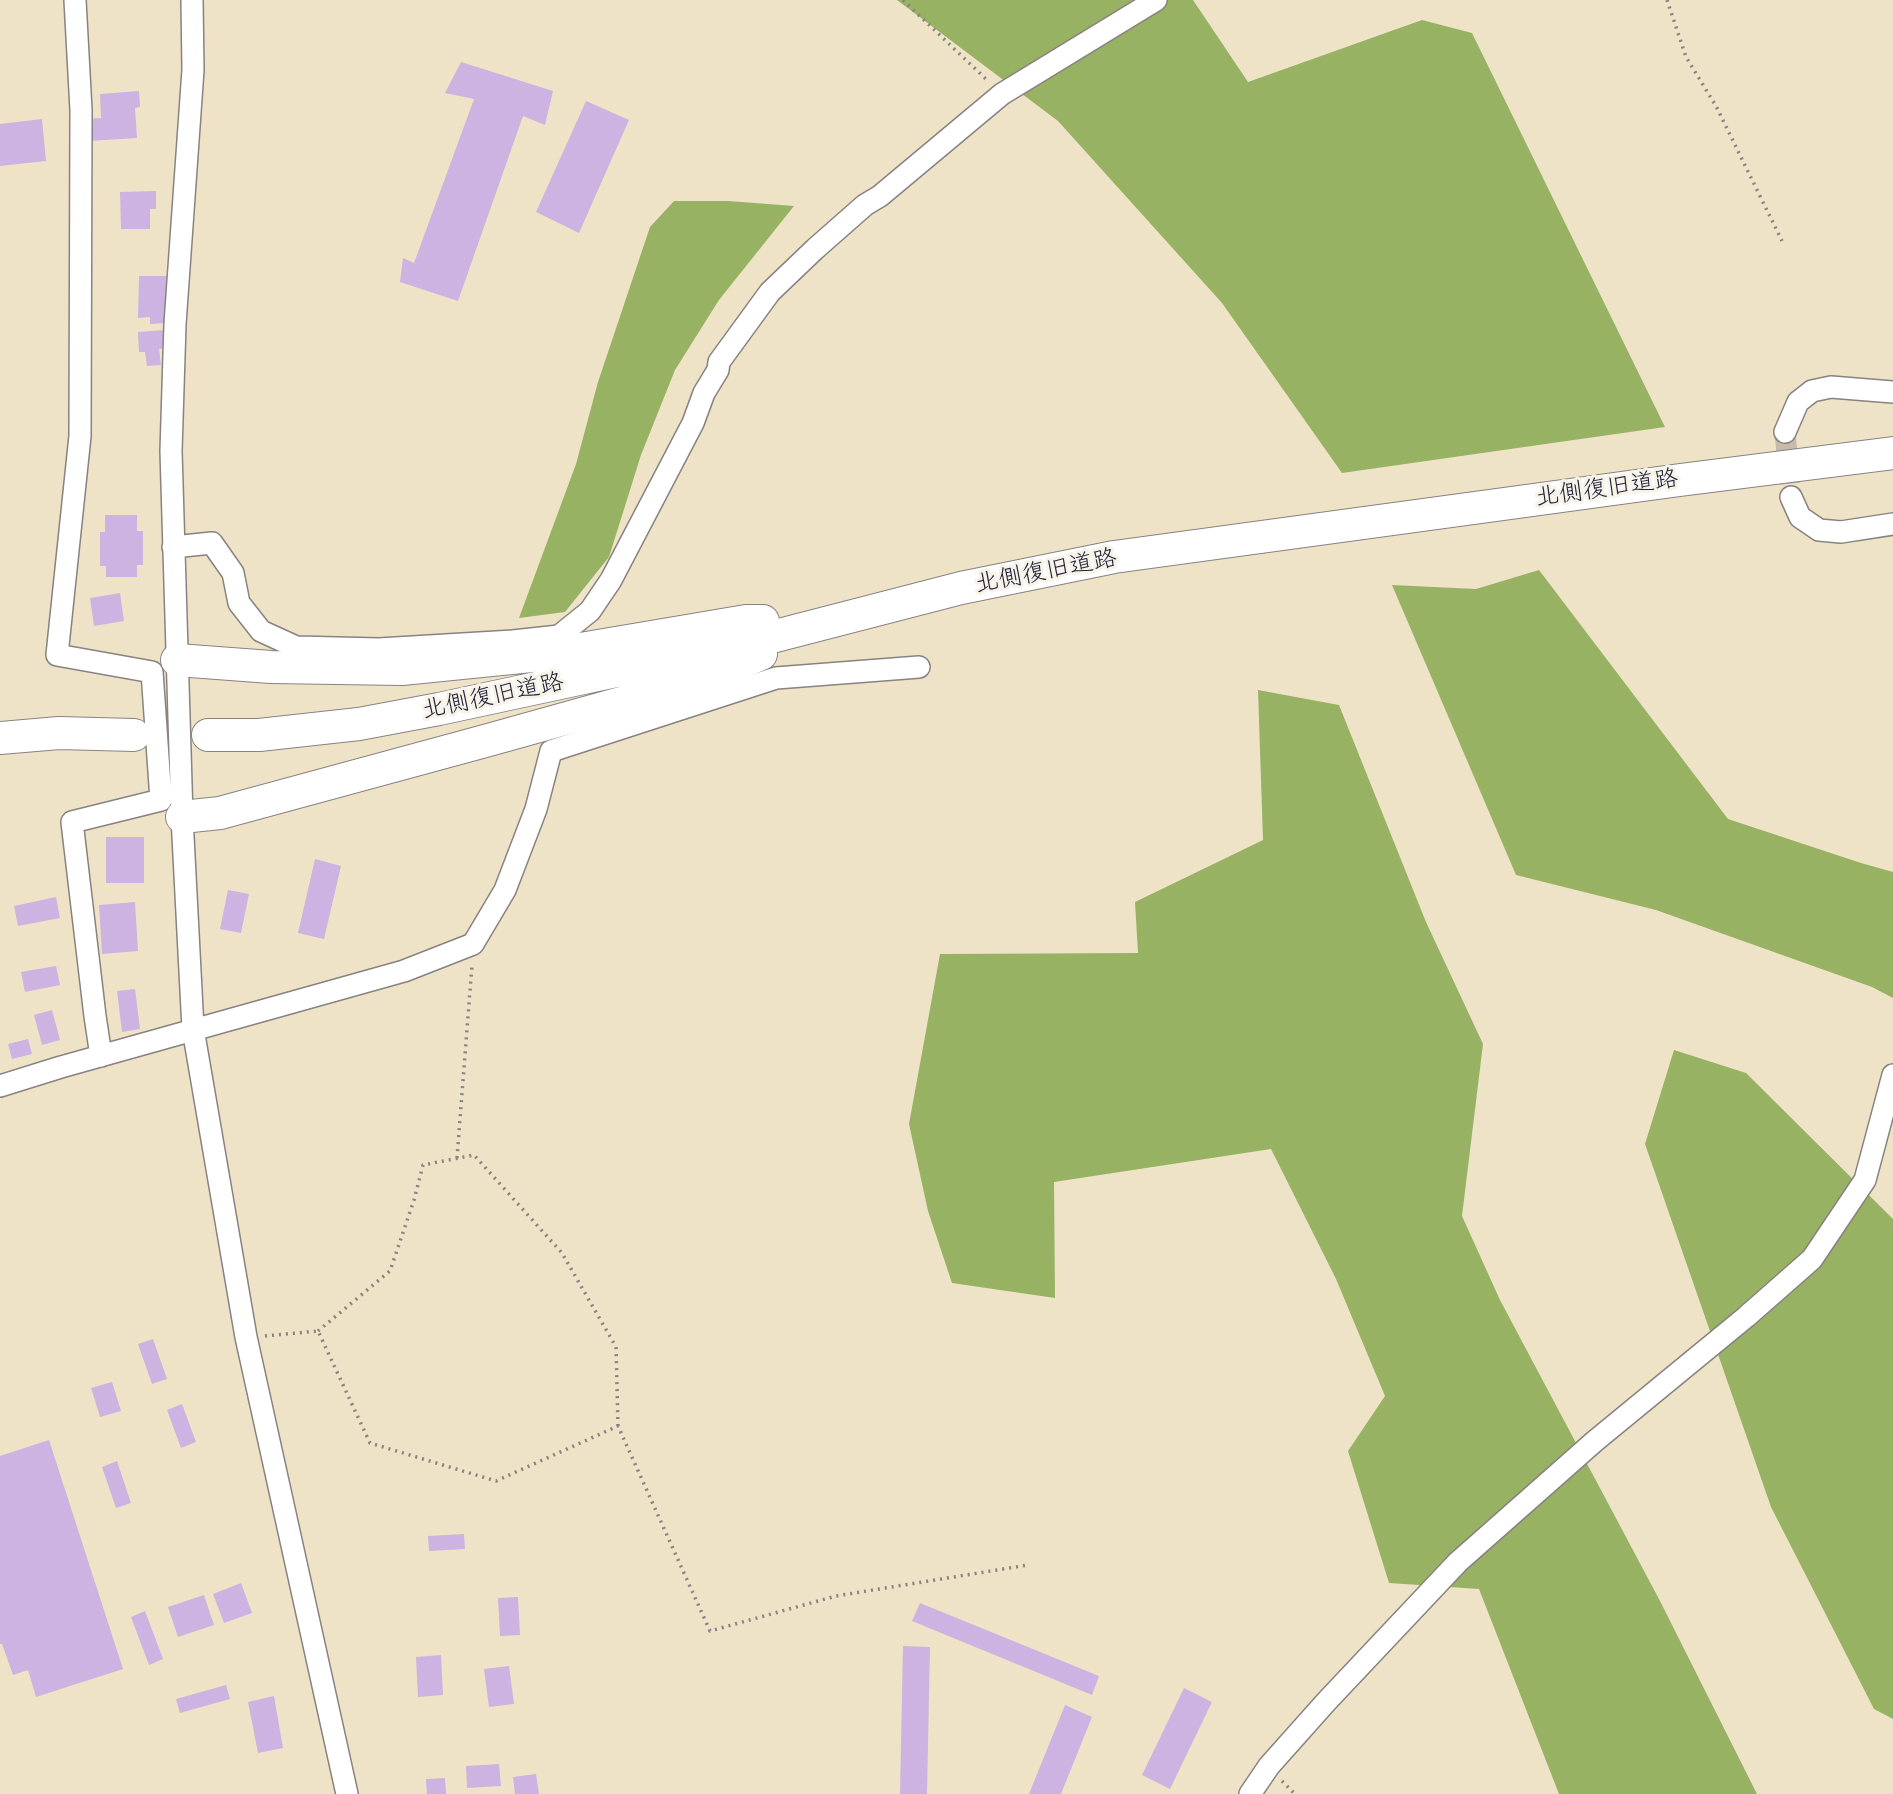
<!DOCTYPE html>
<html>
<head>
<meta charset="utf-8">
<style>
	body { margin:0 }
	canvas { display:block; background:#eee3c7 }
</style>
</head>
<body>
<canvas width="1893" height="1794"></canvas>
<script>
const c = document.querySelector('canvas').getContext('2d');
c.lineJoin = 'round';
function paint(path, color) { c.fillStyle = color; c.fill(path, 'evenodd'); }
const toPath = rows => new Path2D(rows.map(r => 'M' + r).join(''));
function strokePath(path, color, width, dash) { c.strokeStyle = color; c.lineWidth = width; c.lineCap = dash ? 'butt' : 'round'; c.setLineDash(dash || []); c.stroke(path); }
function drawText(font, color, halo, rows, align = 'center') {
  c.font = font + ' "Balsamiq Sans","Klee One",sans-serif'; c.lineWidth = 6; c.setLineDash([]); c.textBaseline = 'middle'; c.strokeStyle = halo; c.fillStyle = color; for (const [text, x, y, turn = 0] of rows) {
    c.save(); c.translate(x, y); c.rotate((+turn || 0) * Math.PI / 180); c.textAlign = isNaN(turn) ? turn : align; if (halo) c.strokeText(text, 0, 0); c.fillText(text, 0, 0); c.restore();
  }
}
paint(toPath([
	[897,0,1193,0,1248,82,1422,20,1472,33,1665,427,1342,473,1222,303,1058,121],
	[674,201,728,201,794,206,719,300,675,370,641,455,609,557,565,612,519,618,576,464,598,382,650,227],
	[1539,570,1728,819,1861,863,1893,872,1893,998,1872,987,1656,910,1516,875,1392,585,1476,589],
	[1258,690,1339,705,1426,922,1483,1044,1462,1216,1500,1300,1660,1601,1757,1794,1559,1794,1479,1589,1389,1583,1348,1451,1385,1396,1336,1279,1271,1149,1054,1182,1055,1298,952,1283,928,1211,909,1124,940,954,1138,953,1135,902,1263,840],
	[1674,1050,1746,1073,1893,1219,1893,1719,1874,1709,1771,1507,1645,1144]
]), '#98b263');
paint(toPath([
	[461,62,553,91,545,125,523,116,458,301,400,282,403,258,414,263,474,99,445,93],
	[139,91,140,107,135,108,137,138,88,141,86,119,101,118,100,94],
	[586,101,629,120,579,233,536,212],
	[42,119,46,161,0,166,0,124],
	[156,191,156,209,150,209,150,229,121,229,120,192],
	[139,276,166,276,166,323,150,324,150,317,138,318],
	[165,330,166,348,159,349,161,365,147,366,145,352,139,352,138,332],
	[105,515,137,515,137,531,143,531,143,565,137,565,137,577,106,577,106,566,100,566,100,532,105,532],
	[120,593,124,621,94,626,90,598],
	[106,837,144,837,144,883,106,883],
	[315,859,341,866,324,939,298,933],
	[228,890,249,894,241,933,220,929],
	[56,897,60,918,18,926,14,906],
	[135,902,138,951,102,954,99,905],
	[56,966,60,985,25,992,21,972],
	[135,989,140,1029,122,1032,117,991],
	[52,1010,60,1040,42,1045,34,1015],
	[28,1039,32,1054,12,1059,8,1044],
	[153,1339,167,1379,152,1384,138,1344],
	[112,1382,121,1411,100,1417,91,1388],
	[182,1404,196,1442,181,1448,167,1410],
	[49,1440,123,1669,36,1697,28,1670,13,1675,2,1644,0,1644,0,1456],
	[117,1461,131,1503,116,1508,102,1467],
	[464,1534,465,1549,429,1551,428,1536],
	[241,1583,252,1613,224,1623,213,1594],
	[204,1595,214,1625,178,1637,168,1607],
	[518,1597,520,1635,500,1636,498,1598],
	[920,1603,1099,1676,1092,1695,912,1621],
	[145,1611,163,1659,149,1665,131,1617],
	[903,1646,930,1647,927,1794,900,1794],
	[441,1655,443,1695,418,1697,416,1657],
	[509,1666,514,1704,489,1707,484,1669],
	[226,1685,230,1699,180,1713,176,1699],
	[1184,1688,1212,1702,1170,1789,1142,1775],
	[274,1696,283,1748,258,1753,248,1702],
	[1065,1705,1092,1717,1061,1794,1029,1794],
	[499,1764,501,1786,467,1788,466,1766],
	[536,1774,539,1794,515,1794,513,1777],
	[445,1778,446,1794,427,1794,426,1779]
]), '#ccb3e1');
strokePath(toPath([
	[1785,432,1791,497]
]), '#c5bcab', 21, [21, 10]);
const minor = toPath([
	[75,0,81,110,80,436,57,655,152,672,161,800,72,822,95,1016,101,1056],
	[192,0,193,70,175,324,171,451,182,817,193,1029,246,1337,347,1794],
	[1785,432,1798,402,1812,391,1831,387,1893,392],
	[1791,497,1800,517,1819,530,1841,532,1893,524],
	[173,547,212,543,233,573,239,603,261,631,296,647,379,649,513,641,559,636,590,611,611,580,693,423,704,393,718,370,719,362,770,292,815,249,865,205,880,196,1002,94,1156,0],
	[0,1086,61,1067,404,971,473,944,505,890,536,809,551,751,776,678,919,667],
	[1250,1794,1269,1766,1326,1702,1458,1562,1595,1441,1746,1317,1812,1259,1865,1180,1893,1075]
]);
const highway = toPath([
	[177,660,271,667,402,669,551,654,746,621,763,621],
	[208,735,259,735,359,724,439,709,760,640,961,588,1114,557,1680,480,1893,453],
	[0,738,59,733,134,735],
	[182,817,220,813,485,741,693,683,761,654]
]);
strokePath(minor, '#888281', 24);
strokePath(highway, '#888281', 34);
strokePath(toPath([
	[903,0,988,81],
	[1667,0,1686,57,1716,106,1782,241],
	[457,1158,472,965],
	[318,1331,390,1271,414,1200,423,1165,474,1155,562,1253,616,1347,618,1426],
	[265,1336,318,1331,370,1443,496,1481,618,1426,710,1631,836,1596,1028,1565],
	[1282,1781,1295,1794]
]), '#888281', 3.5, [2, 5]);
strokePath(minor, '#fff', 21);
strokePath(highway, '#fff', 32);
drawText('24px', '#22223b', '#f7f3e8', [
	["北側復旧道路",1607,489,-8],
	["北側復旧道路",1046,572,-11],
	["北側復旧道路",493,697,-12]
]);
</script>
</body>
</html>
